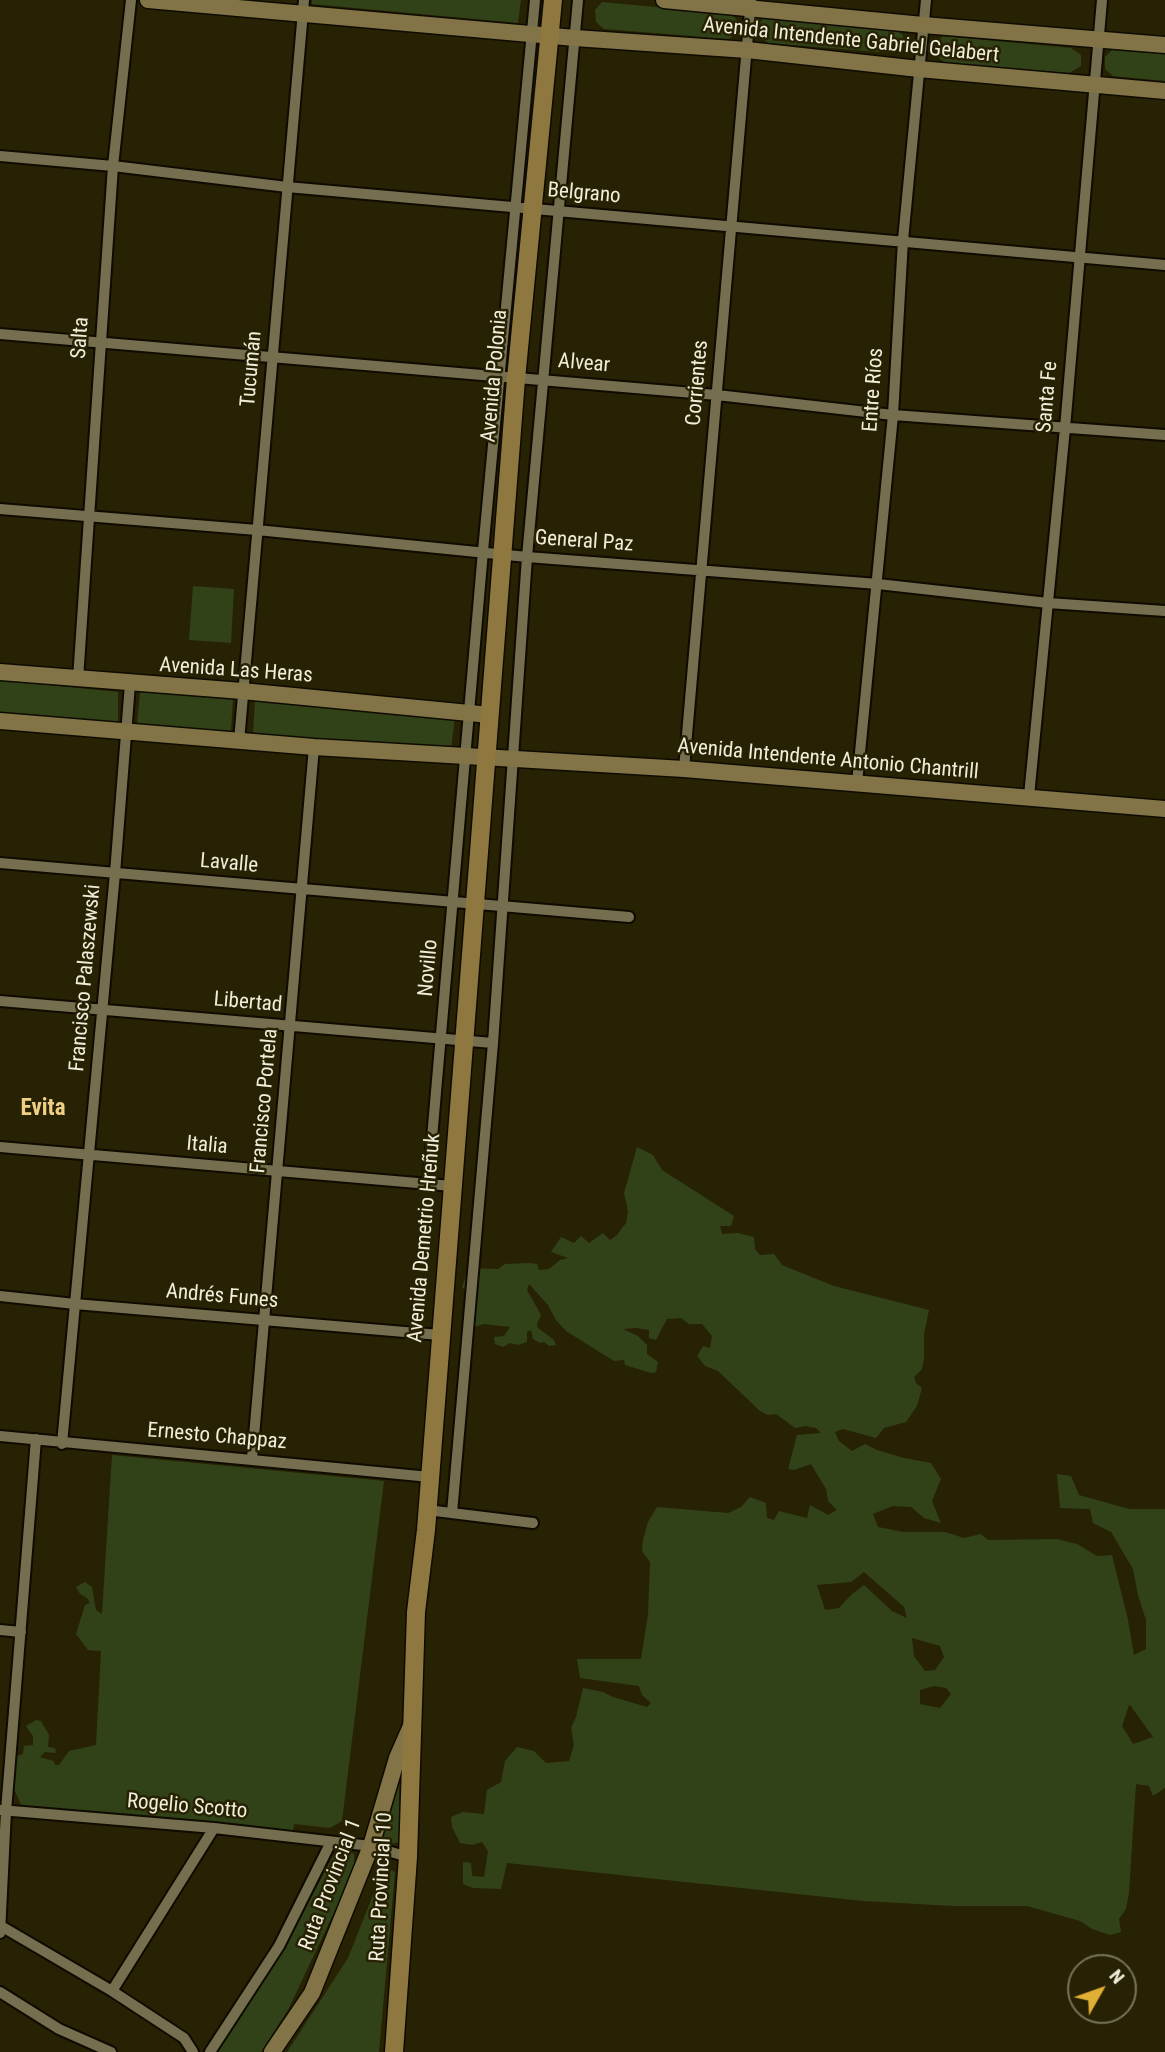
<!DOCTYPE html>
<html>
<head>
<meta charset="utf-8">
<style>
	body { margin:0 }
	#map { position:relative; width:1165px; height:2052px; overflow:hidden; background:#272203; font-family:"Roboto Condensed",sans-serif }
	canvas { display:block }
	.north { position:absolute; left:1067px; top:1954px; width:70px; height:70px; box-sizing:border-box; background:#272203; border:2px solid #777359; border-radius:50%; rotate:50deg; font-size:19px; font-weight:700; line-height:28px; text-align:center; color:#f0eddb }
	.north::after { content:''; display:block; margin:auto; width:24px; height:32px; background:#e0b034; clip-path:polygon(50% 0,100% 100%,50% 72%,0 100%) }
</style>
</head>
<body>
<div id="map">
<canvas width="1165" height="2052"></canvas>
<div class="north">N</div>
</div>
<script>
const c = document.querySelector('canvas').getContext('2d');
c.lineJoin = 'round';
function paint(path, color) { c.fillStyle = color; c.fill(path, 'evenodd'); }
const toPath = rows => new Path2D(rows.map(r => 'M' + r).join(''));
function strokePath(path, color, width, dash) { c.strokeStyle = color; c.lineWidth = width; c.lineCap = dash ? 'butt' : 'round'; c.setLineDash(dash || []); c.stroke(path); }
function drawText(font, color, halo, rows, align = 'center') {
  c.font = font + ' "Roboto Condensed",sans-serif'; c.lineWidth = 5; c.setLineDash([]); c.textBaseline = 'middle'; c.strokeStyle = halo; c.fillStyle = color; for (const [text, x, y, turn = 0] of rows) {
    c.save(); c.translate(x, y); c.rotate((+turn || 0) * Math.PI / 180); c.textAlign = isNaN(turn) ? turn : align; if (halo) c.strokeText(text, 0, 0); c.fillText(text, 0, 0); c.restore();
  }
}
paint(toPath([
	[312,0,521,0,518,23,312,4],
	[602,2,731,14,739,22,739,30,729,39,604,29,596,22,595,10],
	[766,16,894,28,903,35,904,46,892,53,768,43,759,36,759,23],
	[943,36,1071,48,1081,55,1081,66,1069,73,945,63,937,56,936,43],
	[1112,50,1165,54,1165,81,1113,76,1105,69,1105,57],
	[193,586,234,589,231,643,189,640],
	[0,680,118,692,118,722,0,714],
	[140,692,233,699,231,731,137,726],
	[255,698,455,717,451,750,253,735],
	[637,1147,653,1155,662,1170,734,1216,731,1226,720,1226,722,1234,738,1233,754,1237,755,1249,760,1255,774,1254,782,1265,834,1286,929,1310,924,1334,924,1359,922,1369,914,1377,916,1383,922,1388,917,1406,906,1422,884,1428,876,1438,843,1429,835,1432,839,1441,852,1451,865,1444,877,1450,904,1458,931,1463,941,1479,932,1501,941,1523,924,1518,911,1507,893,1506,873,1514,878,1527,904,1532,945,1532,964,1538,981,1534,988,1540,1057,1539,1077,1544,1097,1556,1112,1555,1128,1620,1134,1655,1146,1649,1146,1620,1138,1595,1133,1569,1111,1532,1093,1523,1090,1509,1060,1508,1057,1474,1071,1476,1079,1495,1129,1509,1165,1509,1165,1788,1153,1796,1149,1786,1136,1784,1129,1893,1126,1909,1119,1919,1121,1932,1110,1935,1092,1929,1080,1921,1027,1906,953,1906,863,1901,507,1863,501,1889,473,1888,463,1884,463,1862,471,1863,472,1876,484,1877,488,1851,482,1842,472,1845,460,1843,452,1827,451,1817,463,1812,484,1814,487,1790,501,1782,505,1761,517,1747,534,1751,546,1763,569,1761,574,1745,571,1728,576,1717,583,1688,603,1692,613,1697,647,1707,651,1703,642,1695,639,1686,580,1678,577,1659,641,1659,648,1614,650,1562,642,1551,643,1540,648,1522,657,1507,728,1513,741,1507,750,1497,766,1503,767,1518,774,1520,779,1511,807,1518,810,1505,828,1515,837,1510,828,1501,826,1489,811,1464,794,1470,788,1469,797,1435,821,1433,816,1428,805,1426,795,1428,776,1414,768,1415,760,1411,718,1371,705,1366,697,1356,703,1346,710,1348,712,1336,702,1324,689,1324,681,1318,667,1319,656,1340,649,1338,649,1330,636,1328,623,1329,638,1336,647,1345,647,1354,658,1362,656,1372,651,1373,625,1365,624,1360,614,1361,566,1331,556,1320,548,1305,529,1284,527,1290,541,1315,537,1324,538,1328,554,1340,556,1345,549,1346,544,1342,540,1343,533,1339,531,1330,527,1332,527,1342,518,1345,510,1343,503,1347,495,1344,494,1337,504,1336,510,1327,484,1324,471,1328,470,1296,462,1287,469,1268,498,1269,505,1264,529,1263,537,1264,539,1270,549,1269,560,1260,568,1258,551,1252,561,1237,574,1243,581,1236,589,1243,603,1233,610,1240,617,1235,626,1223,628,1211,624,1193],
	[864,1572,904,1607,907,1618,892,1611,864,1585,851,1595,839,1608,825,1610,817,1585,851,1582],
	[912,1638,940,1646,944,1657,935,1670,925,1671,914,1656],
	[934,1686,946,1688,951,1694,940,1708,920,1704,920,1690],
	[1129,1705,1130,1705,1153,1737,1133,1744,1122,1726],
	[112,1455,384,1481,342,1821,330,1828,294,1824,293,1831,250,1829,93,1812,22,1807,14,1789,17,1756,23,1754,24,1746,33,1745,33,1736,26,1726,36,1720,41,1721,49,1735,48,1747,55,1748,56,1753,45,1752,40,1757,54,1761,55,1765,59,1765,69,1751,96,1745,101,1651,88,1650,76,1634,85,1605,90,1603,87,1598,80,1594,76,1587,85,1582,92,1587,96,1610,102,1614],
	[399,1762,400,1842,389,1844,383,1839,383,1832],
	[348,1849,354,1854,355,1868,289,2008,261,2052,215,2052,281,1954,335,1852],
	[384,1867,395,1872,379,2052,287,2052,348,1958]
]), '#314218');
const street = toPath([
	[0,156,113,166,287,187,1165,265],
	[0,334,717,395,893,415,1165,435],
	[0,509,257,530,527,557,878,584,1048,603,1165,611],
	[78,679,113,166,131,0],
	[239,741,304,0],
	[684,769,751,0],
	[857,783,893,415,903,240,926,0],
	[1029,796,1065,428,1102,0],
	[0,863,629,917],
	[0,1001,493,1043],
	[0,1147,452,1186],
	[428,1184,483,551,535,0],
	[0,1296,75,1304,440,1335],
	[0,1436,430,1477],
	[62,1444,115,873,130,684],
	[252,1459,314,747],
	[427,1510,533,1523],
	[452,1513,493,1043,527,557,578,0],
	[0,1630,21,1632],
	[0,1810,214,1828,371,1846,408,1857],
	[1,1926,112,1991,184,2038,193,2052],
	[0,1933,6,1811,36,1439],
	[112,1991,214,1828],
	[0,1992,59,2029,111,2052],
	[210,2052,279,1946,331,1842]
]);
const secondary = toPath([
	[148,0,575,38,747,50,919,69,1165,91],
	[664,0,923,25,1165,45],
	[0,672,242,691,490,715],
	[0,721,314,747,684,769,1165,809],
	[272,2052,312,1993,371,1846,397,1758,411,1726]
]);
const primary = toPath([
	[394,2052,408,1857,416,1612,426,1530,516,379,553,0]
]);
strokePath(street, '#0f0b00', 14);
strokePath(secondary, '#0f0b00', 19);
strokePath(primary, '#0f0b00', 21);
strokePath(street, '#756f4f', 10);
strokePath(secondary, '#827447', 16);
strokePath(primary, '#8e783f', 18);
drawText('21px', '#f0eddb', '#272203', [
	["Avenida Intendente Gabriel Gelabert",851,41,6],
	["Belgrano",584,194,5],
	["Salta",81,338,-86],
	["Alvear",584,364,5],
	["Tucumán",252,369,-85],
	["Avenida Polonia",495,376,-85],
	["Corrientes",698,383,-85],
	["Entre Ríos",874,390,-86],
	["Santa Fe",1048,397,-85],
	["General Paz",584,542,4],
	["Avenida Las Heras",236,671,4],
	["Avenida Intendente Antonio Chantrill",828,760,5],
	["Lavalle",229,864,5],
	["Novillo",429,968,-85],
	["Francisco Palaszewski",86,978,-85],
	["Libertad",248,1003,5],
	["Francisco Portela",265,1101,-85],
	["Italia",207,1146,5],
	["Avenida Demetrio Hreñuk",425,1238,-85],
	["Andrés Funes",222,1297,5],
	["Ernesto Chappaz",217,1437,5],
	["Rogelio Scotto",187,1807,5],
	["Ruta Provincial 1",331,1885,-69],
	["Ruta Provincial 10",382,1887,-87]
]);
drawText('bold 23px', '#f0cf85', '#272203', [
	["Evita",43,1109]
]);
</script>
</body>
</html>
